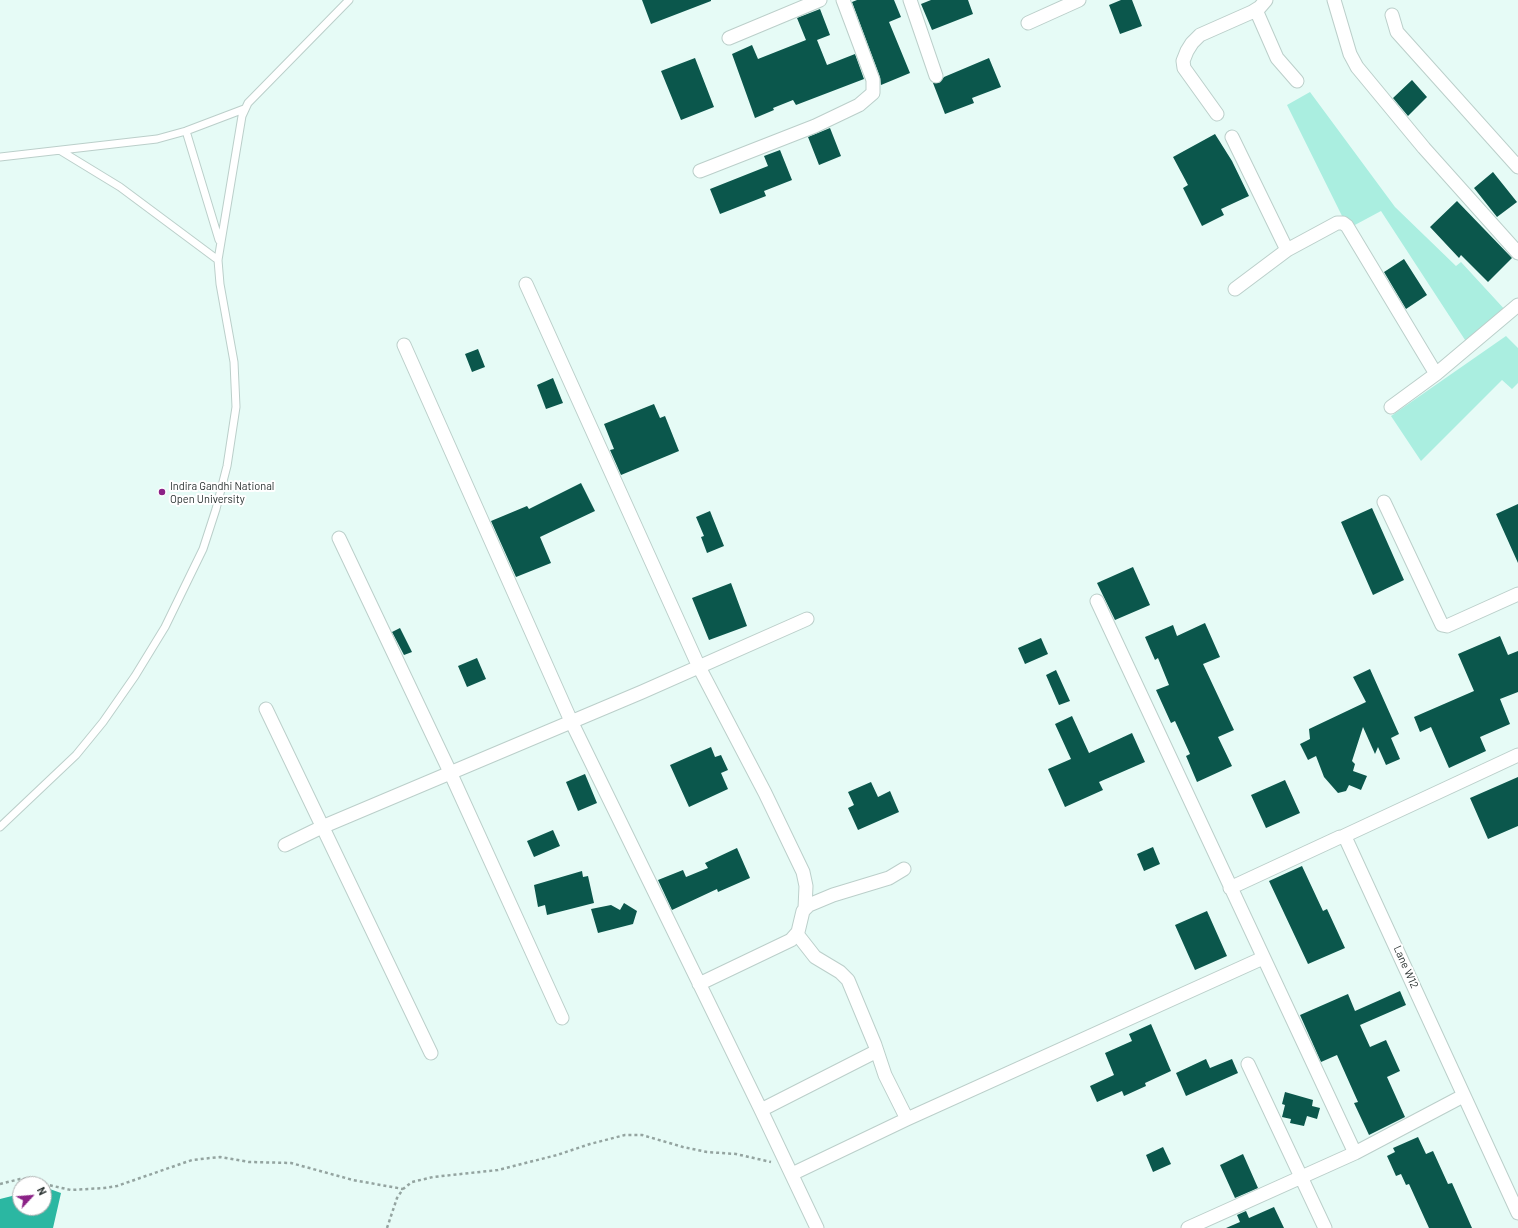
<!DOCTYPE html>
<html>
<head>
<meta charset="utf-8">
<style>
	body { margin:0 }
	#map { position:relative; width:1518px; height:1228px; overflow:hidden; background:#e6fbf6; font-family:Barlow,sans-serif }
	canvas { display:block }
	.north { position:absolute; left:12px; top:1176px; width:40px; height:40px; box-sizing:border-box; background:#fff; border:1px solid #aaadad; border-radius:50%; rotate:64deg; font-size:11px; font-weight:700; line-height:16px; text-align:center; color:#2a3231 }
	.north::after { content:''; display:block; margin:auto; width:14px; height:18px; background:#8b2186; clip-path:polygon(50% 0,100% 100%,50% 72%,0 100%) }
</style>
</head>
<body>
<div id="map">
<canvas width="1518" height="1228"></canvas>
<div class="north">N</div>
</div>
<script>
const c = document.querySelector('canvas').getContext('2d');
c.lineJoin = 'round';
function paint(path, color) { c.fillStyle = color; c.fill(path, 'evenodd'); }
const toPath = rows => new Path2D(rows.map(r => 'M' + r).join(''));
function strokePath(path, color, width, dash) { c.strokeStyle = color; c.lineWidth = width; c.lineCap = dash ? 'butt' : 'round'; c.setLineDash(dash || []); c.stroke(path); }
function drawText(font, color, halo, rows, align = 'center') {
  c.font = font + ' Barlow,sans-serif'; c.lineWidth = 4; c.setLineDash([]); c.textBaseline = 'middle'; c.strokeStyle = halo; c.fillStyle = color; for (const [text, x, y, turn = 0] of rows) {
    c.save(); c.translate(x, y); c.rotate((+turn || 0) * Math.PI / 180); c.textAlign = isNaN(turn) ? turn : align; if (halo) c.strokeText(text, 0, 0); c.fillText(text, 0, 0); c.restore();
  }
}
paint(toPath([
	[1310,92,1395,207,1456,266,1461,262,1507,312,1467,343,1381,211,1353,226,1346,224,1287,105],
	[1506,336,1518,348,1518,383,1512,389,1502,380,1421,461,1391,416]
]), '#aaeee0');
paint(toPath([
	[44,1187,61,1193,53,1228,0,1228,0,1199,20,1194,20,1208,44,1208]
]), '#2bb7a2');
paint(toPath([
	[642,0,711,0,711,1,651,24],
	[857,0,894,0,901,17,889,22,910,73,881,85,880,77,852,2],
	[931,0,968,0,973,14,932,30,921,4],
	[1121,0,1132,0,1142,26,1120,34,1109,5],
	[820,9,830,35,817,40,827,65,855,54,864,79,796,105,793,100,773,108,774,110,755,118,732,54,752,45,758,59,806,40,797,18],
	[695,58,714,107,681,120,661,71],
	[989,58,1001,87,972,98,974,103,945,114,933,83,939,83,944,77],
	[1412,80,1427,97,1408,116,1393,98],
	[830,128,841,156,819,165,808,137],
	[1215,134,1232,161,1249,196,1221,209,1224,215,1202,226,1183,188,1188,185,1173,157],
	[780,150,792,180,764,191,766,196,720,214,710,189,768,166,764,156],
	[1493,172,1517,202,1497,217,1474,188],
	[1457,201,1512,258,1488,282,1461,255,1459,258,1430,227],
	[1404,259,1427,295,1406,309,1384,272],
	[478,349,485,367,472,372,465,354],
	[553,378,563,403,546,409,537,385],
	[654,404,660,418,665,416,679,451,621,475,610,450,614,449,604,424],
	[581,483,595,511,540,537,551,563,516,577,491,521,527,506,529,509],
	[1518,504,1518,563,1496,514],
	[1372,508,1404,580,1373,595,1341,522],
	[710,511,724,546,707,553,701,537,704,536,696,517],
	[1133,567,1150,605,1115,620,1097,583],
	[731,583,747,626,709,640,692,598],
	[1205,623,1220,657,1203,664,1234,730,1218,737,1232,766,1197,782,1186,756,1190,754,1175,721,1171,723,1156,690,1169,685,1158,658,1155,660,1145,637,1173,625,1177,636],
	[400,628,412,652,404,655,392,632],
	[1500,636,1508,655,1518,651,1518,692,1500,699,1510,724,1480,737,1486,751,1449,768,1431,727,1420,732,1414,717,1474,691,1458,654],
	[1041,638,1048,654,1025,664,1018,648],
	[477,658,486,679,467,687,458,666],
	[1370,669,1399,734,1391,738,1400,759,1386,765,1378,747,1375,754,1363,727,1352,761,1355,764,1353,771,1367,776,1361,790,1349,785,1346,791,1338,793,1324,777,1316,756,1308,760,1300,744,1310,739,1309,729,1366,702,1353,677],
	[1056,670,1070,701,1059,705,1046,675],
	[1072,716,1089,753,1132,733,1145,762,1099,782,1103,790,1065,807,1048,769,1071,759,1055,724],
	[711,747,715,757,721,755,728,770,721,773,728,789,689,807,670,765],
	[585,774,597,803,578,811,566,782],
	[1518,777,1518,826,1488,839,1470,798],
	[1285,780,1300,813,1266,828,1251,795],
	[871,782,878,797,890,791,899,812,858,830,848,808,854,805,848,792],
	[553,830,560,846,534,857,527,841],
	[1153,847,1160,864,1144,871,1137,854],
	[737,848,750,878,718,892,717,889,672,910,658,880,683,870,686,877,708,868,705,863],
	[1302,866,1323,911,1327,909,1345,948,1308,964,1269,881],
	[582,871,583,877,588,876,594,903,547,915,545,905,538,907,534,885],
	[624,903,637,911,633,924,598,933,591,909,611,905,620,910],
	[1207,911,1227,956,1195,970,1175,925],
	[1400,991,1406,1005,1360,1025,1370,1047,1386,1040,1400,1071,1387,1077,1405,1117,1369,1135,1354,1103,1358,1102,1337,1055,1321,1062,1300,1015,1348,994,1355,1011],
	[1151,1024,1171,1071,1145,1083,1146,1086,1124,1096,1122,1091,1097,1102,1090,1086,1114,1075,1105,1053,1132,1041,1129,1034],
	[1206,1059,1210,1068,1232,1059,1238,1073,1186,1096,1176,1073],
	[1285,1092,1313,1100,1312,1106,1320,1108,1317,1119,1307,1116,1304,1126,1290,1123,1291,1119,1282,1117,1285,1105,1282,1104],
	[1418,1137,1426,1154,1433,1151,1448,1184,1452,1183,1472,1228,1429,1228,1409,1184,1406,1185,1401,1174,1396,1176,1387,1156,1395,1152,1393,1148],
	[1163,1147,1171,1164,1153,1172,1146,1155],
	[1243,1154,1258,1188,1235,1198,1220,1165],
	[1274,1207,1284,1228,1226,1228,1240,1222,1237,1215,1246,1211,1249,1218]
]), '#0b574c');
const lane = toPath([
	[186,131,219,240],
	[61,151,120,187,218,260],
	[0,157,157,139,186,131,244,109],
	[0,827,76,755,103,722,135,676,165,627,203,549,216,509,227,466,236,407,234,362,220,284,218,260,242,116,248,103,349,0]
]);
const street = toPath([
	[910,0,936,76],
	[1334,0,1350,54,1357,67,1424,148,1518,253],
	[1256,10,1277,58,1297,81],
	[1392,15,1397,32,1518,167],
	[1028,23,1079,0],
	[729,38,820,0],
	[1217,114,1184,68,1183,61,1187,51,1192,43,1200,35,1252,12,1260,7,1266,0],
	[1232,137,1287,250],
	[700,171,815,126,859,105,873,93,873,80,843,0],
	[526,284,699,667,765,793,803,872,806,886,805,908],
	[1235,289,1287,250,1337,223,1343,223,1347,226,1436,374],
	[404,345,571,721,761,1110,817,1228],
	[1391,407,1436,374,1518,305],
	[1384,502,1442,625,1447,626,1518,594],
	[339,538,450,772,562,1018],
	[1097,601,1355,1153],
	[266,709,431,1053],
	[1344,836,1518,755],
	[285,845,322,827,642,692,807,619],
	[1230,888,1340,837,1345,837,1518,1213],
	[797,934,815,957,840,972,848,980,875,1045,885,1075,907,1119],
	[699,984,791,940,798,932,803,911,809,905,833,895,889,878,904,869],
	[1248,1064,1325,1228],
	[761,1110,877,1051],
	[792,1174,907,1119,1263,958],
	[1188,1228,1355,1153,1463,1096]
]);
strokePath(lane, '#bbcfca', 9);
strokePath(street, '#bbcfca', 15);
strokePath(toPath([
	[0,1184,20,1179,30,1179,44,1184],
	[44,1184,71,1190,104,1188,117,1186,192,1160,220,1157,249,1162,291,1163,353,1180,403,1189],
	[387,1228,397,1198,403,1189,412,1182,433,1177,498,1170,557,1155,590,1144,625,1135,642,1135,683,1147,707,1152,736,1154,771,1162]
]), '#94a4a0', 2.5, [3, 3]);
strokePath(lane, '#fff', 7);
strokePath(street, '#fff', 13);
for (const [x, y, r, color] of [
	[162,492,4,"#8b2186"]
]) { const dot = new Path2D(); dot.arc(x, y, r, 0, 2 * Math.PI); c.fillStyle = color; c.fill(dot); strokePath(dot, '#fff', 1.5); }
drawText('11px', '#2a3231', '#fff', [
	["Indira Gandhi National",170,486],
	["Open University",170,499]
], 'left');
drawText('11px', '#2a3231', '#fff', [
	["Lane W12",1406,967,66]
]);
</script>
</body>
</html>
